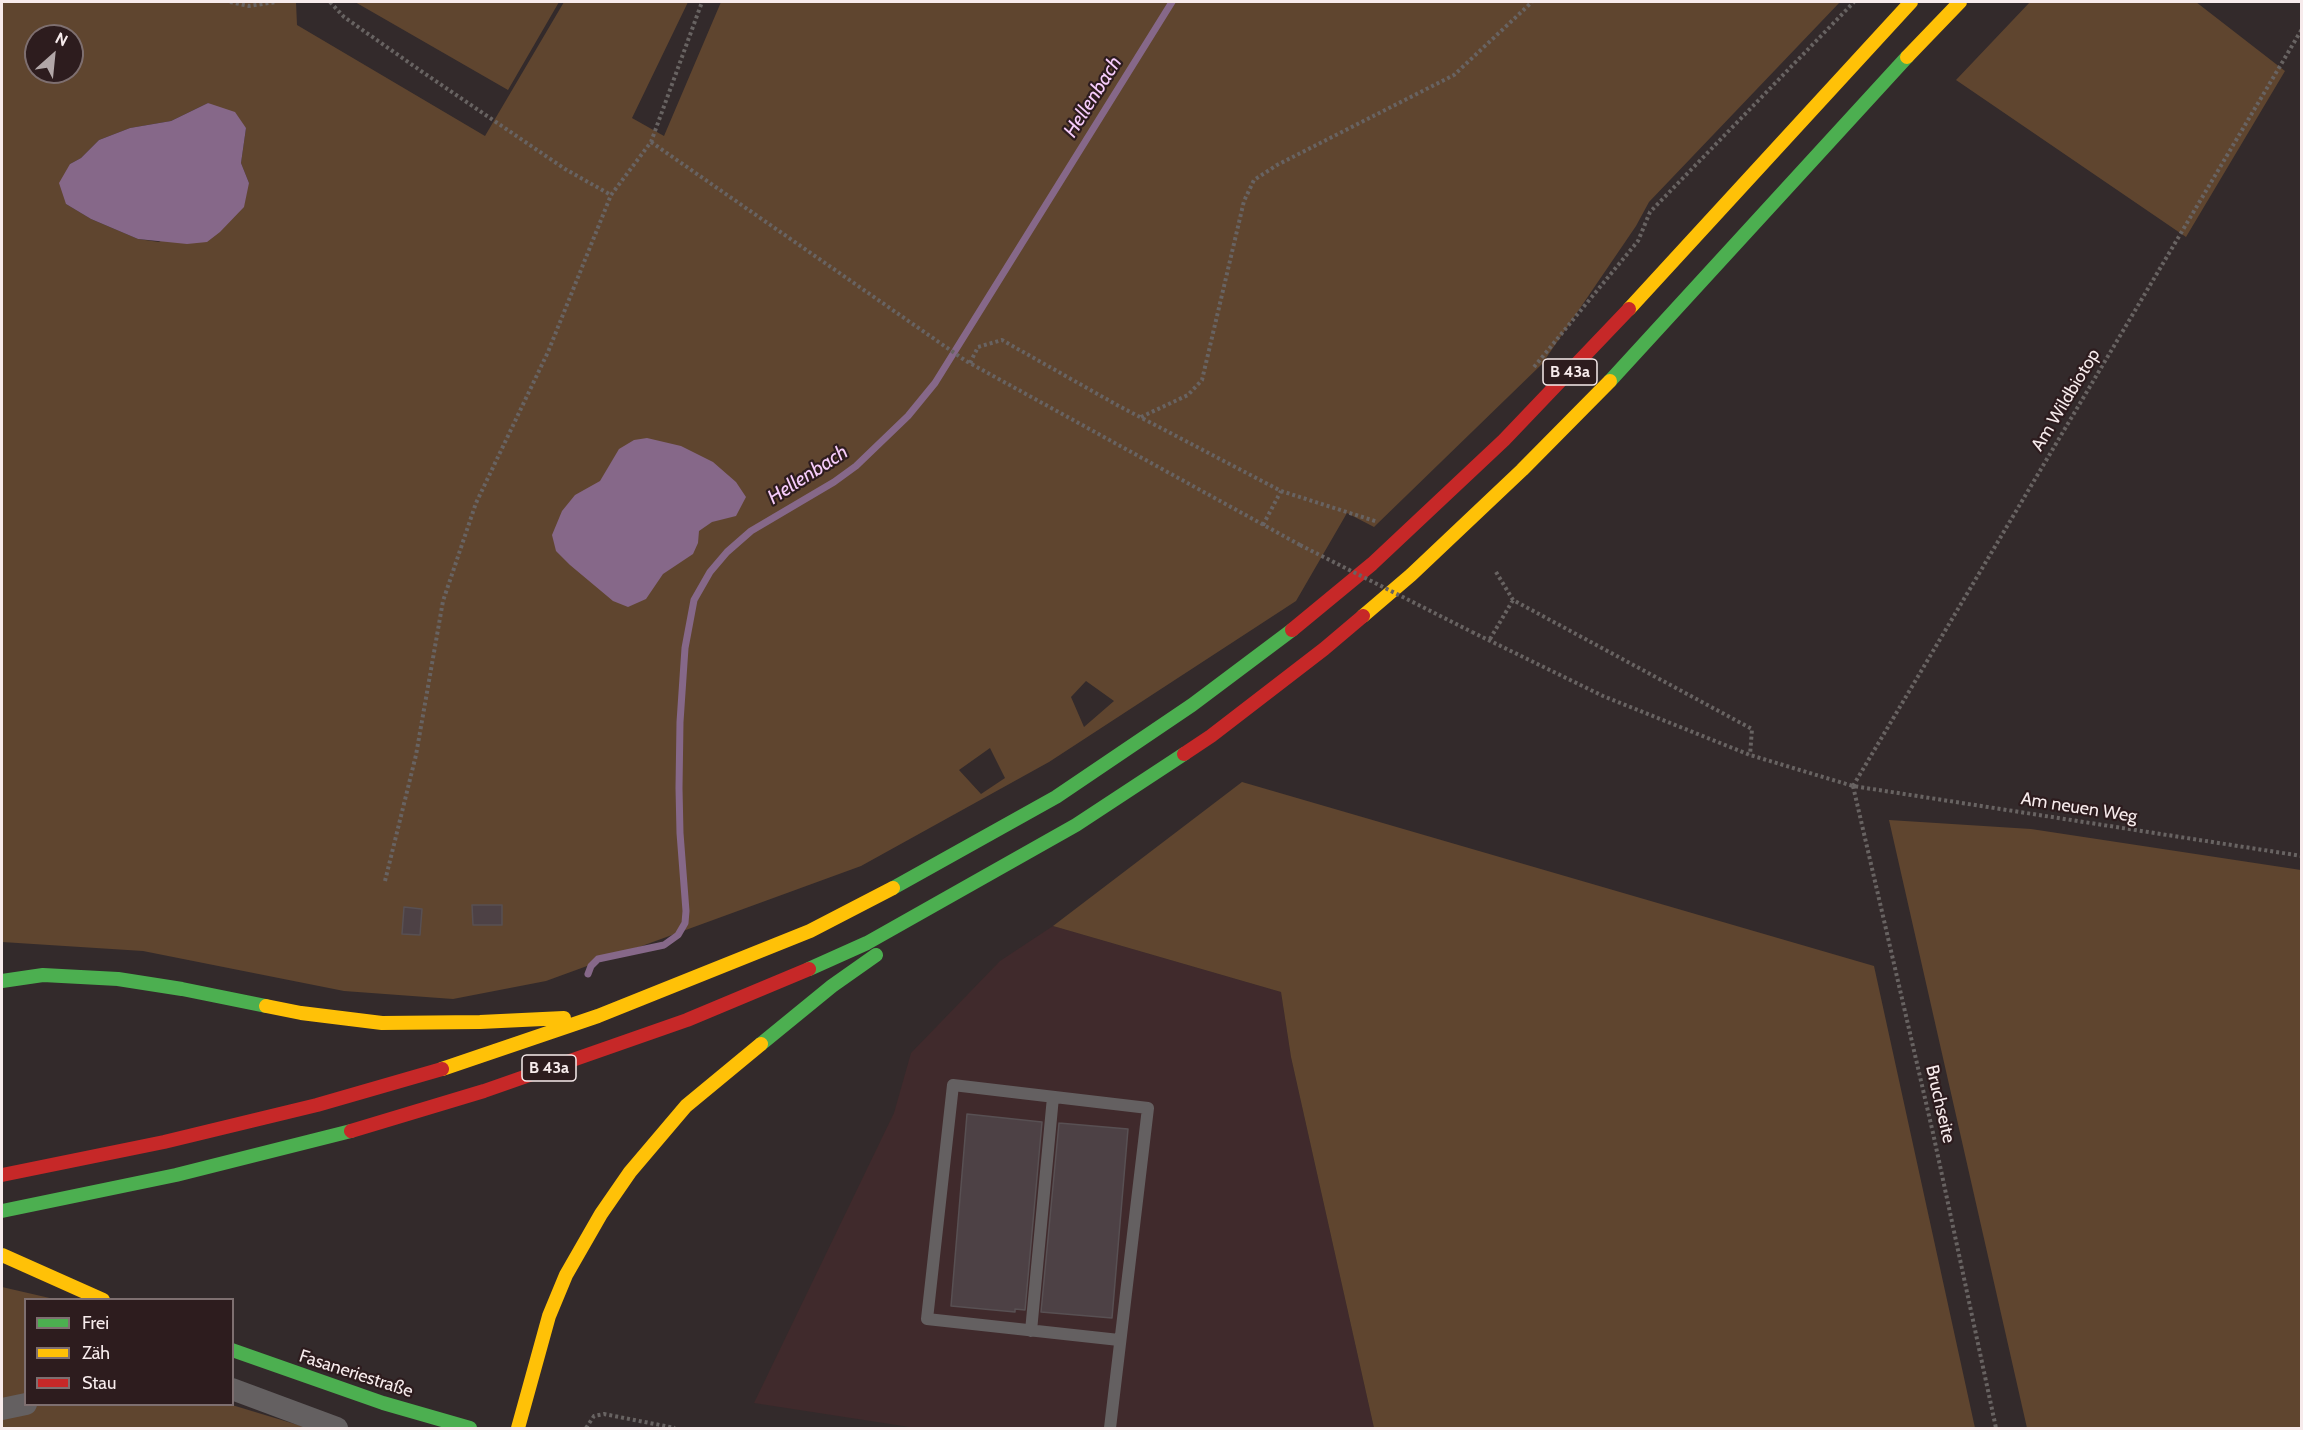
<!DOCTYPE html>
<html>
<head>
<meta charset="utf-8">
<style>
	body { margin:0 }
	#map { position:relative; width:2303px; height:1430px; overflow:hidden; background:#332a2b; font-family:Cabin,sans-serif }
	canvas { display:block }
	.frame { position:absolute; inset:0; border:3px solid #f7ebec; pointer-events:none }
	.legend { position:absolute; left:24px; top:1298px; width:210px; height:108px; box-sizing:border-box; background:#2d1c1e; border:2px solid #7e6f70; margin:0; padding:8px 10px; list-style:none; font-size:18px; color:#f7ebec }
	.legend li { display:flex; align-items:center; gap:12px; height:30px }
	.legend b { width:30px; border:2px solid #7e6f70 }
	.north { position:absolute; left:24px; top:24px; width:60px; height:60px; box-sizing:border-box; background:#2d1c1e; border:2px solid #7e6f70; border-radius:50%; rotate:27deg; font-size:16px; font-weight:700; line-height:24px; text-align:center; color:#f7ebec }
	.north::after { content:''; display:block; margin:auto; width:21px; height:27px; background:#b2a7a8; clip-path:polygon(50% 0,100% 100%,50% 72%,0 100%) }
</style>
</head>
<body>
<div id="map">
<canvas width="2303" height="1430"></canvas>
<div class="frame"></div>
<ul class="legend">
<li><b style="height:8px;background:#4caf50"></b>Frei</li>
<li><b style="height:8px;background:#ffc107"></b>Zäh</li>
<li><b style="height:8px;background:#c62828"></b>Stau</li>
</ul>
<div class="north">N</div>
</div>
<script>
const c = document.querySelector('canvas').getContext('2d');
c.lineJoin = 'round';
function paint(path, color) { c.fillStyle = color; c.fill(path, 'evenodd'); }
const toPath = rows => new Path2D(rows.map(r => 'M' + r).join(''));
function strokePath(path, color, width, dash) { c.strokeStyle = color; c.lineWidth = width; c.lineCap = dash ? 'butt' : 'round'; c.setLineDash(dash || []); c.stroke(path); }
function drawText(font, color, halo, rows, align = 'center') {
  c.font = font + ' Cabin,sans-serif'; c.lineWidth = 4.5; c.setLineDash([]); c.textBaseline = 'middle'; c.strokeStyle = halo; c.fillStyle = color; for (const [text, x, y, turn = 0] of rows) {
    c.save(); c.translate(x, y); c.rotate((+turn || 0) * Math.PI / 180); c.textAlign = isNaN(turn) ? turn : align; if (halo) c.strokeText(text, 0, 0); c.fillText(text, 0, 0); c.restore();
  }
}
paint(toPath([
	[1053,926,1281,992,1291,1057,1374,1428,916,1428,754,1403,894,1113,911,1053,1000,961]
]), '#402a2c');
paint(toPath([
	[2,2,296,2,297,25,485,136,564,2,688,2,632,118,664,136,721,2,1840,2,1649,202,1636,226,1542,364,1374,527,1347,513,1296,601,1049,762,861,866,546,981,453,999,344,991,143,951,2,942],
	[36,36,72,36,72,72,36,72],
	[208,103,246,128,241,163,249,183,159,242,138,239,91,219,66,204,70,164,81,158,99,140,130,128,171,121],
	[1086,681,1114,701,1084,727,1071,697],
	[990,748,1005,778,981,794,959,770],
	[355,2,559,2,508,90],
	[2030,2,2196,2,2285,71,2186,237,1956,80],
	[1242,782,1874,966,1975,1428,1374,1428,1291,1057,1281,992,1053,926],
	[1889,820,2031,829,2301,870,2301,1427,2027,1428],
	[2,1287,54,1299,26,1300,26,1404,232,1405,308,1428,2,1428]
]), '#5f452f');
paint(toPath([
	[208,103,235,112,246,128,241,163,249,183,244,207,220,232,207,242,187,244,138,239,91,219,66,204,59,183,70,164,81,158,99,140,130,128,171,121],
	[647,438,681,446,713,462,736,482,746,497,736,516,712,522,699,531,698,543,693,554,663,574,646,599,628,607,613,601,570,565,556,551,552,535,562,511,575,495,600,481,619,449,634,440]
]), '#866889');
strokePath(toPath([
	[588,974,591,966,598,959,664,945,678,935,685,923,686,911,680,833,679,788,680,722,685,648,694,600,710,572,727,552,751,531,834,482,856,466,908,416,935,383,1172,2]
]), '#866889', 7);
const building = toPath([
	[472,905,502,905,502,925,473,925,472,905],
	[404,907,422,909,420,935,402,934,404,907],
	[967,1114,1042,1122,1025,1310,1015,1309,1015,1312,951,1306,967,1114],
	[1059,1123,1128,1129,1112,1318,1041,1312,1059,1123]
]);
paint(building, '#4d4145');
strokePath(building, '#585053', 1.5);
strokePath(toPath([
	[230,2,249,6,276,2],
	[330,2,344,17,421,71,565,169,611,195],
	[651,142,966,361,1300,545],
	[970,363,978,347,1002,340,1117,405,1281,491,1378,522],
	[1534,367,1638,241,1650,212,1854,2],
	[1141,417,1188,395,1202,380,1244,201,1254,180,1277,165,1454,75,1532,2],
	[1263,525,1281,491],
	[1496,572,1513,600,1752,729,1750,755],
	[1472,632,1603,696,1750,755,1853,786,2302,856],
	[1490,639,1513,600],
	[1853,786,2302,29],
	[1853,786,1933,1133,1996,1428],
	[385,881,416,755,443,601,476,503,548,352,611,195,651,142,702,2],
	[586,1428,594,1416,604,1414,675,1428]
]), '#686362', 4, [3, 3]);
strokePath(toPath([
	[1031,1331,1053,1097],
	[1110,1428,1148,1108,953,1085,927,1319,1119,1340]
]), '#646061', 12);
strokePath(toPath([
	[232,1389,337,1428],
	[2,1409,26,1404]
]), '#646061', 22);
strokePath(toPath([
	[1610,381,1907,57],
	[893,888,1056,797,1192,705,1292,630],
	[809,969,867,943,1076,825,1184,754],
	[2,981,43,975,118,979,182,989,266,1006],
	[761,1044,832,986,876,955],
	[2,1211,176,1175,351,1131],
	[232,1350,383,1403,470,1428]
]), '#4caf50', 14);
strokePath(toPath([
	[1907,57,1960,2],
	[1629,309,1911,2],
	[1363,616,1411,575,1522,470,1610,381],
	[266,1006,301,1013,382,1023,480,1022,564,1018],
	[442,1069,598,1016,810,931,893,888],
	[2,1255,103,1300],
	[518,1428,549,1316,566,1275,601,1214,630,1172,686,1106,761,1044]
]), '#ffc107', 14);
strokePath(toPath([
	[1292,630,1372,564,1504,440,1629,309],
	[1184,754,1211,736,1324,649,1363,616],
	[351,1131,484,1091,687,1020,809,969],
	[2,1175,164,1142,317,1105,442,1069]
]), '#c62828', 14);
strokePath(toPath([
	[1300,545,1472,632]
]), '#686362', 4, [3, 3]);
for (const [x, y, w] of [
	[1570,372,54],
	[549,1068,54]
]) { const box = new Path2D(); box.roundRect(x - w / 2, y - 13, w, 26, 4.5); c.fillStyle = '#2d1c1e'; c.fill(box); strokePath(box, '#f7ebec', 1.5); }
drawText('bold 16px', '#f7ebec', null, [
	["B 43a",1570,372],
	["B 43a",549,1068]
]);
drawText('18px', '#f7ebec', '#2d1c1e', [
	["Am Wildbiotop",2066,400,-59],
	["Am neuen Weg",2079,808,9],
	["Bruchseite",1940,1104,77],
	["Fasaneriestraße",356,1374,18]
]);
drawText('italic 20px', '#f7cdfc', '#2d1c1e', [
	["Hellenbach",1093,97,-58],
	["Hellenbach",808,475,-33]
]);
</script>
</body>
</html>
